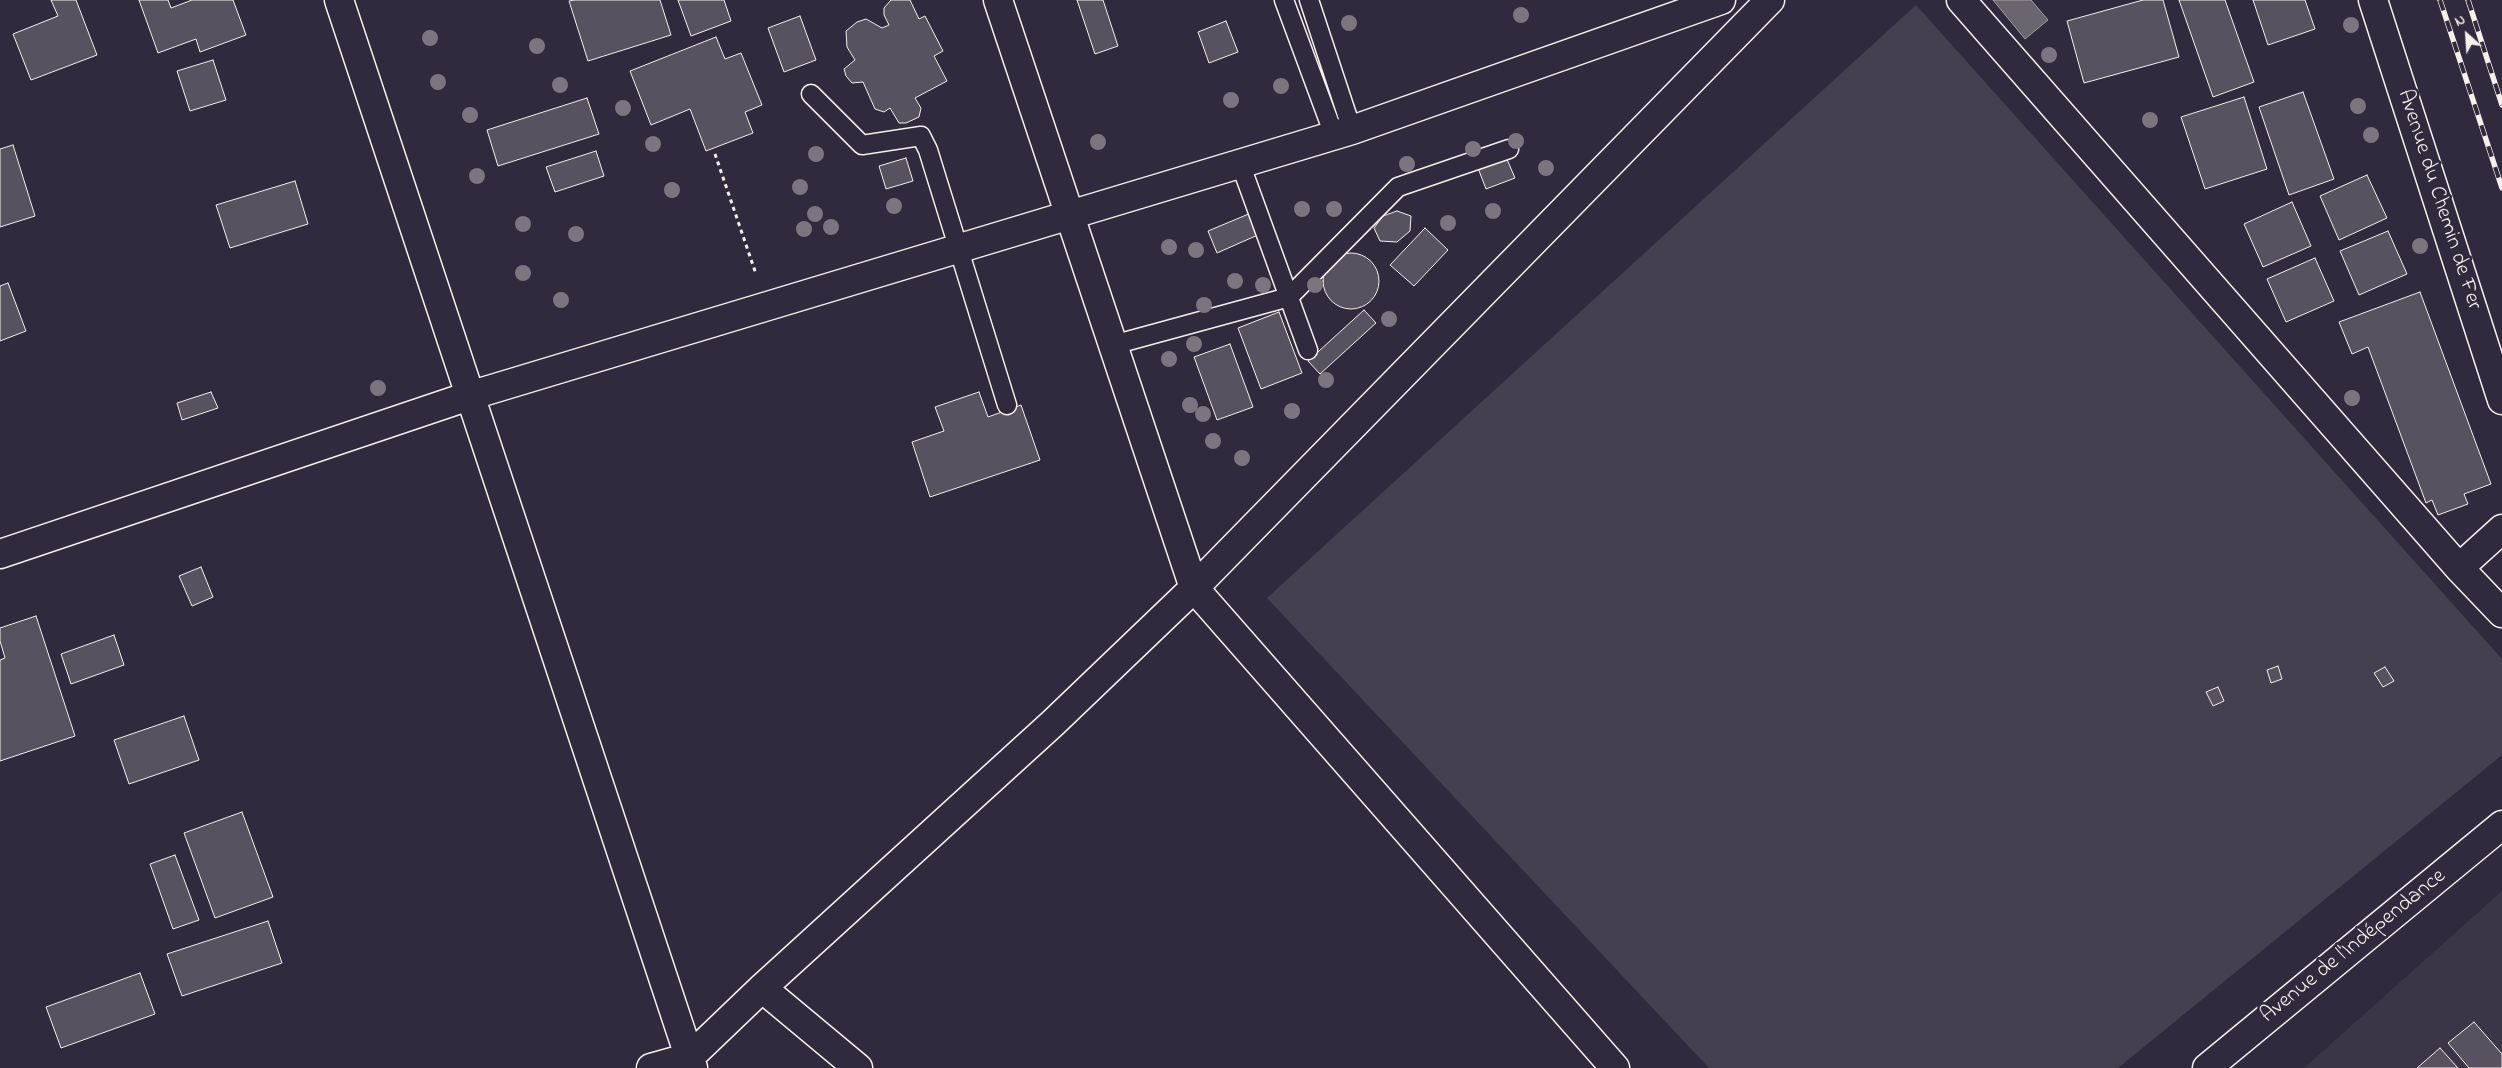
<!DOCTYPE html>
<html>
<head>
<meta charset="utf-8">
<style>
	body { margin:0 }
	#map { position:relative; width:2502px; height:1068px; overflow:hidden; background:#2f2a3d; font-family:"Indie Flower",sans-serif }
	canvas { display:block }
	.north { position:absolute; left:2442px; top:10px; width:50px; height:50px; -webkit-text-stroke:4px #2f2a3d; paint-order:stroke; rotate:334deg; font-size:14px; font-weight:700; line-height:20px; text-align:center; color:#f4f1e8 }
	.north::after { content:''; display:block; margin:auto; width:18px; height:22px; background:#f4f1e8; clip-path:polygon(50% 0,100% 100%,50% 72%,0 100%) }
</style>
</head>
<body>
<div id="map">
<canvas width="2502" height="1068"></canvas>
<div class="north">N</div>
</div>
<script>
const c = document.querySelector('canvas').getContext('2d');
c.lineJoin = 'round';
function paint(path, color) { c.fillStyle = color; c.fill(path, 'evenodd'); }
const toPath = rows => new Path2D(rows.map(r => 'M' + r).join(''));
function strokePath(path, color, width, dash) { c.strokeStyle = color; c.lineWidth = width; c.lineCap = dash ? 'butt' : 'round'; c.setLineDash(dash || []); c.stroke(path); }
function drawText(font, color, halo, rows, align = 'center') {
  c.font = font + ' "Indie Flower",sans-serif'; c.lineWidth = 5; c.setLineDash([]); c.textBaseline = 'middle'; c.strokeStyle = halo; c.fillStyle = color; for (const [text, x, y, turn = 0] of rows) {
    c.save(); c.translate(x, y); c.rotate((+turn || 0) * Math.PI / 180); c.textAlign = isNaN(turn) ? turn : align; if (halo) c.strokeText(text, 0, 0); c.fillText(text, 0, 0); c.restore();
  }
}
paint(toPath([
	[2502,891,2502,1068,2304,1068]
]), '#3b3647');
paint(toPath([
	[1916,5,2502,659,2502,755,2118,1068,1709,1068,1267,598]
]), '#454050');
const water = toPath([
	[1993,0,2031,0,2048,20,2025,39,1993,0]
]);
paint(water, '#6a6670');
strokePath(water, '#a19ea0', 1);
const building = toPath([
	[51,0,76,0,97,55,31,80,13,34,58,16,51,0],
	[139,0,168,0,171,8,192,0,233,0,246,35,200,52,196,39,158,53,139,0],
	[574,0,660,0,671,35,588,61,569,1,574,0],
	[678,0,724,0,731,21,691,36,678,0],
	[891,0,910,0,919,19,925,16,943,51,934,56,947,81,915,98,921,108,919,117,906,123,899,123,890,108,884,112,875,109,863,82,852,83,846,76,844,69,855,60,847,47,846,31,857,22,866,19,882,28,889,25,884,15,884,8,891,0],
	[1077,0,1103,0,1118,46,1095,54,1077,0],
	[2143,0,2163,0,2179,57,2084,83,2067,21,2143,0],
	[2179,0,2225,0,2254,82,2213,97,2179,0],
	[2253,0,2305,0,2315,29,2268,45,2253,0],
	[800,16,816,60,784,72,768,28,800,16],
	[1226,21,1238,52,1209,63,1198,32,1226,21],
	[716,37,725,59,741,53,762,105,745,112,753,133,706,151,690,109,651,125,630,71,716,37],
	[213,60,226,100,190,111,177,71,213,60],
	[2303,92,2334,179,2289,195,2259,107,2303,92],
	[2244,97,2267,169,2205,189,2181,117,2244,97],
	[587,98,599,134,498,166,487,130,587,98],
	[13,145,35,216,0,227,0,149,13,145],
	[596,151,604,176,555,192,546,167,596,151],
	[1506,157,1515,178,1486,189,1478,168,1506,157],
	[906,158,913,181,886,189,879,166,906,158],
	[2367,175,2387,218,2339,240,2320,196,2367,175],
	[295,181,308,224,230,248,216,205,295,181],
	[2292,202,2311,246,2263,267,2244,224,2292,202],
	[1397,211,1411,216,1410,231,1397,242,1380,241,1374,228,1383,216,1397,211],
	[1251,213,1260,234,1217,253,1208,231,1251,213],
	[1425,228,1448,250,1414,286,1390,265,1425,228],
	[2388,231,2407,274,2359,295,2340,251,2388,231],
	'1323 281a28 28 0 1 1 56 0a28 28 0 1 1-56 0Z',
	[2315,258,2334,301,2286,322,2267,279,2315,258],
	[8,283,26,331,0,341,0,286,8,283],
	[2420,292,2491,484,2464,494,2468,504,2438,515,2432,500,2426,503,2368,347,2352,354,2339,322,2420,292],
	[1364,310,1376,323,1320,374,1308,361,1364,310],
	[1279,312,1302,373,1261,389,1238,328,1279,312],
	[1230,344,1253,407,1217,420,1194,357,1230,344],
	[211,392,218,408,182,420,177,403,211,392],
	[979,392,988,417,1021,405,1040,460,930,497,912,442,944,431,935,407,979,392],
	[201,567,213,597,192,606,179,576,201,567],
	[36,616,75,736,0,761,0,660,5,658,0,641,0,628,36,616],
	[114,635,124,665,71,684,61,654,114,635],
	[2278,666,2282,679,2271,683,2267,670,2278,666],
	[2385,667,2394,681,2383,687,2374,673,2385,667],
	[2218,687,2224,701,2213,706,2206,692,2218,687],
	[184,716,199,760,129,784,114,740,184,716],
	[242,812,273,897,215,918,184,833,242,812],
	[175,855,199,920,173,929,150,864,175,855],
	[268,921,282,963,182,996,167,954,268,921],
	[140,973,155,1014,61,1048,46,1007,140,973],
	[2474,1022,2502,1054,2502,1068,2469,1068,2448,1043,2474,1022],
	[2440,1048,2458,1068,2417,1068,2440,1048]
]);
paint(building, '#56525f');
strokePath(building, '#f4f1e8', 1);
const service = toPath([
	[1284,0,1334,135],
	[1309,0,1352,130],
	[811,94,862,145,921,136,928,150,1007,405],
	[1240,163,1308,350],
	[1113,345,1289,297,1398,187,1509,149]
]);
const minor = toPath([
	[339,0,693,1068],
	[998,0,1194,588,1615,1068],
	[1961,0,2459,568,2502,613],
	[2373,0,2502,400],
	[0,554,469,396,1352,130,1721,0],
	[2459,568,2502,529],
	[762,988,858,1068],
	[651,1068,690,1057,762,988,1053,723,1194,588,1770,0]
]);
const trunk = toPath([
	[2207,1068,2502,825]
]);
strokePath(service, '#f4f1e8', 21);
strokePath(minor, '#f4f1e8', 31);
strokePath(trunk, '#f4f1e8', 31);
strokePath(toPath([
	[715,154,756,274]
]), '#f4f1e8', 3, [4, 4]);
strokePath(service, '#2f2a3d', 18);
strokePath(minor, '#2f2a3d', 28);
strokePath(trunk, '#2f2a3d', 28);
const rail = toPath([
	[2440,0,2502,188],
	[2468,0,2502,105]
]);
strokePath(rail, '#f4f1e8', 5.5);
strokePath(rail, '#2f2a3d', 4, [11]);
c.fillStyle = '#7a757e';
for (const [x, y] of [
	[1521,15],
	[1349,23],
	[2351,25],
	[430,38],
	[537,46],
	[2049,55],
	[438,82],
	[560,85],
	[1281,86],
	[1231,100],
	[2358,106],
	[623,108],
	[470,115],
	[2150,120],
	[2371,135],
	[1516,141],
	[1098,142],
	[653,144],
	[1473,149],
	[816,154],
	[1407,164],
	[1546,168],
	[477,176],
	[800,187],
	[672,190],
	[894,206],
	[1302,209],
	[1334,209],
	[1493,211],
	[815,214],
	[1448,223],
	[523,224],
	[831,227],
	[804,229],
	[576,234],
	[2420,246],
	[1169,247],
	[1196,250],
	[523,273],
	[1235,281],
	[1263,285],
	[1315,285],
	[561,300],
	[1204,305],
	[1389,319],
	[1194,344],
	[1169,359],
	[1326,380],
	[378,388],
	[2352,398],
	[1190,405],
	[1292,411],
	[1203,414],
	[1213,441],
	[1242,458]
]) { c.beginPath(); c.arc(x, y, 8, 0, 2 * Math.PI); c.fill(); }
drawText('22px', '#f4f1e8', '#2f2a3d', [
	["Avenue du Chemin de Fer",2438,200,72],
	["Avenue de l'Indépendance",2354,947,-39]
]);
</script>
</body>
</html>
